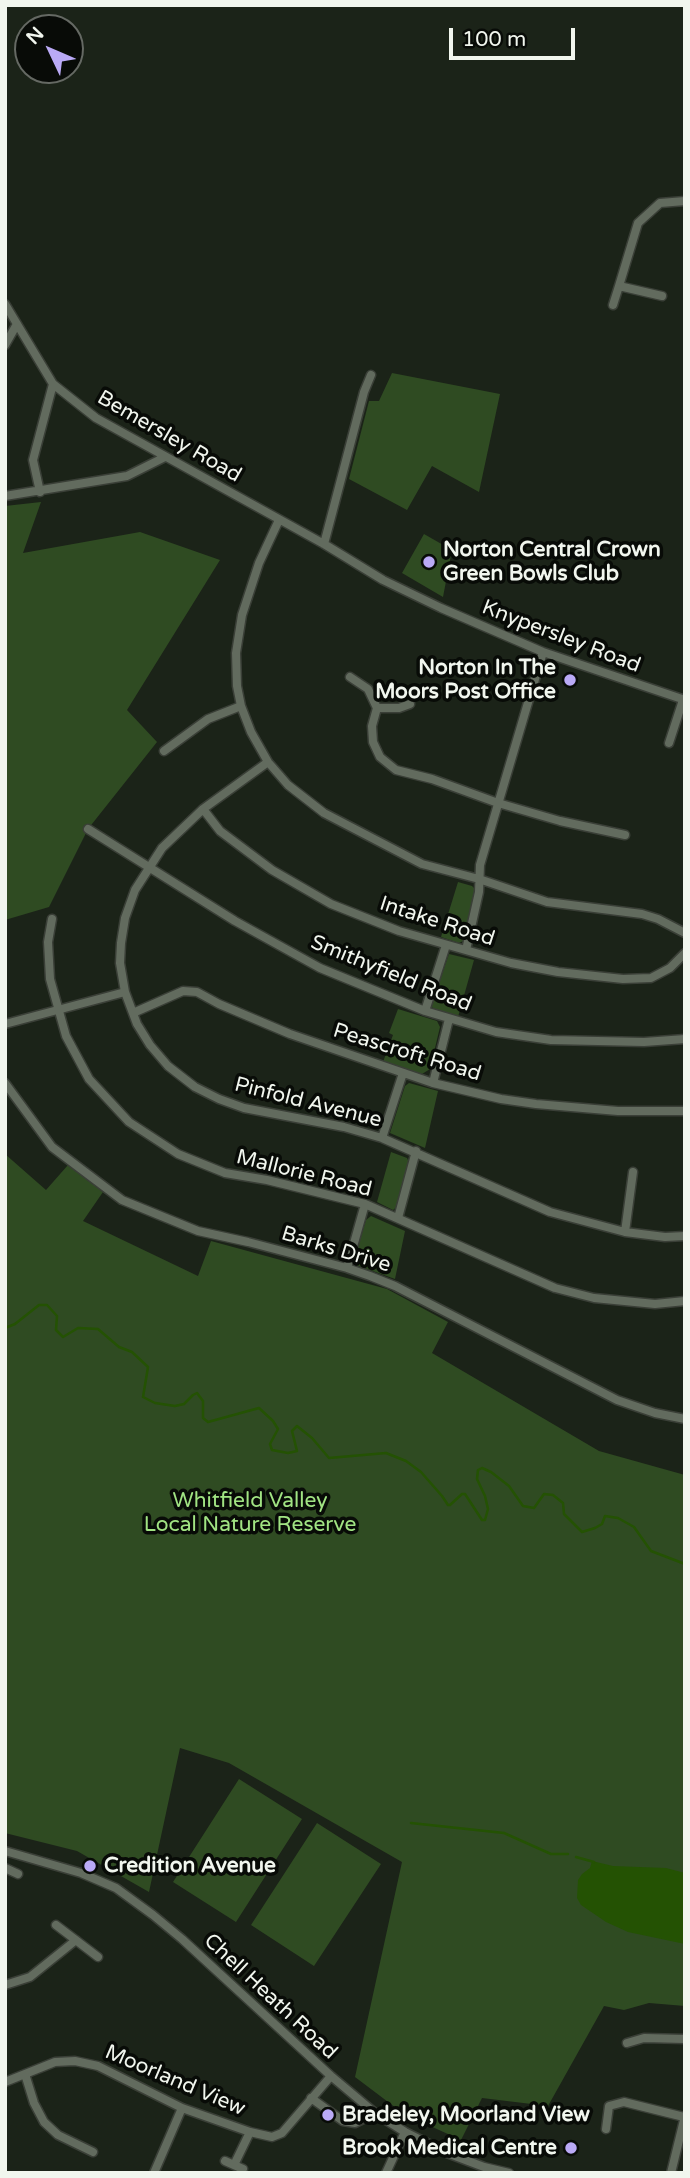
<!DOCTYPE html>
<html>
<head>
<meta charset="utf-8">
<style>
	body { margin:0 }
	#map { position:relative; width:690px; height:2178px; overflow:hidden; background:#1b2318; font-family:"Varela Round",sans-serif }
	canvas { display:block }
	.frame { position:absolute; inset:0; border:7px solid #f1f6ee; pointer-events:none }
	.north { position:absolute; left:14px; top:14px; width:70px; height:70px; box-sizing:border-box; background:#080b07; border:2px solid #656963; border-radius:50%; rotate:314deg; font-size:19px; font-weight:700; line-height:28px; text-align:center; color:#f1f6ee }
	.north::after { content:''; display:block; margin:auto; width:24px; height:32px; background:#baaaf6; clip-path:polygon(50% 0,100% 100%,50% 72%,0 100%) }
	.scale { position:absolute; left:449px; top:28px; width:126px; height:32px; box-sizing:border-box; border:4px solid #f1f6ee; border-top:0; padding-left:9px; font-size:21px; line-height:24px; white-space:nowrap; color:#f1f6ee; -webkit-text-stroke:5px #080b07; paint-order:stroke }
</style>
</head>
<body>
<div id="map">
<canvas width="690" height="2178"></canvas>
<div class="frame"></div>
<div class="north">N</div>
<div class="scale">100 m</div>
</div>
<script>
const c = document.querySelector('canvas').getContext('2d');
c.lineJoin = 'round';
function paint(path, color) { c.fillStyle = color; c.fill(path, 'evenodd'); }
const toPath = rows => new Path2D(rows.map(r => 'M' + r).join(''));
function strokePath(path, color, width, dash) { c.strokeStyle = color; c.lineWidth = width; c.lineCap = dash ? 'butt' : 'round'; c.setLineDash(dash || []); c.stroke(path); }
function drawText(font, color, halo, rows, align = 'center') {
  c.font = font + ' "Varela Round",sans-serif'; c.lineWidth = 7; c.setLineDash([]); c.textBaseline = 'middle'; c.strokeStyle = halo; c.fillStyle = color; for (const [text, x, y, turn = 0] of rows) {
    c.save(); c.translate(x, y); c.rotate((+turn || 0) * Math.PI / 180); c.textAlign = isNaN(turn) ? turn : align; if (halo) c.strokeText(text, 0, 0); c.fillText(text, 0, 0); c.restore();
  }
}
paint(toPath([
	[392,373,500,394,479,492,432,466,407,510,349,479,369,401,379,401],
	[41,502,23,553,140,532,220,560,127,710,157,742,88,829,49,907,5,920,5,506],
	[424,534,452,550,443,597,402,573],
	[458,882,472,886,476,890,466,934,463,941,459,943,441,937],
	[449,954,474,960,458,1017,433,1009,431,1005],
	[398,1009,437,1021,440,1027,430,1069,422,1074,383,1062,393,1035,389,1033],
	[409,1083,438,1091,425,1148,390,1133,405,1086],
	[391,1152,407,1158,409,1162,399,1205,393,1210,377,1202],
	[5,1154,46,1190,68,1165,103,1192,83,1221,198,1276,211,1241,387,1289,448,1322,432,1353,599,1451,685,1475,685,2006,649,2003,624,2010,604,2006,548,2106,482,2098,461,2140,404,2114,355,2077,402,1862,229,1763,180,1748,149,1892,77,1851,5,1833],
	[371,1216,405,1231,395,1279,356,1265,354,1259,366,1220],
	[239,1779,302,1819,236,1922,173,1882],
	[317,1823,381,1864,314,1966,251,1925]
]), '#2f4b22');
paint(toPath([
	[592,1861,613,1866,666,1868,685,1873,685,1944,628,1932,606,1922,581,1905,577,1898,578,1880,582,1874,590,1868]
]), '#245203');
strokePath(toPath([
	[5,1328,15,1324,39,1305,47,1305,57,1316,56,1330,63,1337,78,1328,98,1329,119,1347,132,1352,148,1367,143,1397,155,1403,175,1406,184,1404,193,1395,197,1393,203,1401,203,1418,208,1422,259,1408,273,1421,278,1429,270,1444,272,1450,288,1453,297,1451,292,1431,297,1426,312,1438,329,1458,386,1453,406,1461,421,1472,442,1496,448,1505,450,1505,462,1494,465,1494,482,1520,485,1520,488,1509,485,1496,477,1479,478,1470,482,1468,491,1472,509,1486,523,1506,534,1508,544,1494,553,1495,563,1503,564,1514,582,1532,595,1528,602,1524,605,1516,618,1518,634,1527,651,1551,685,1564],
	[411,1823,504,1833,551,1854,568,1854],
	[576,1857,594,1862]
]), '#245203', 2.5);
const minor = toPath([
	[662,296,619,286,638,223,660,203,685,201],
	[5,304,53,384,96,418,324,544,383,580,441,608,543,652,685,700],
	[613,305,619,286],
	[5,345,17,324],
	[40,492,33,460,53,384],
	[5,496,127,476,165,457],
	[279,520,259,563,242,615,236,653,237,686,241,706,251,732,268,762,288,785,324,813,422,864,479,879,547,902,642,914,658,919,685,933],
	[324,544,364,392,371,375],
	[350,677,368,689,377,708,372,726,373,742,380,757,396,770,432,779,498,803,560,821,625,835],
	[377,708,399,708,410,704],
	[669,743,683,700],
	[164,751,208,719,241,706],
	[268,762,203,809,162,848,135,890,125,918,121,943,120,963,125,992,137,1024,150,1045,168,1066,195,1087,219,1099,244,1108,344,1127,382,1138,550,1212,625,1232,665,1237,685,1236],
	[203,809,220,831,272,870,331,904,399,931,511,963,558,972,623,979,651,978,670,968,685,953],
	[88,829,235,921,320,968,425,1011,496,1032,551,1040,644,1042,685,1039],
	[52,919,48,942,50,979,66,1036,89,1079,129,1122,178,1154,225,1173,267,1180,365,1204,555,1288,594,1298,655,1304,685,1301],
	[466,950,479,892,480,865,543,652],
	[425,1011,446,945],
	[133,1013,183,991,197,992,219,1004,290,1034,433,1083,501,1099,536,1104,618,1111,685,1111],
	[5,1024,125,992],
	[5,1083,52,1147,122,1200,198,1231,248,1242,347,1268,370,1276,395,1286,617,1400,655,1413,685,1419],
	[433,1083,449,1019],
	[382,1138,403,1073],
	[398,1218,416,1151],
	[625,1232,633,1172],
	[347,1268,365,1204],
	[5,1851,81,1873,116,1888,153,1915,182,1939,331,2076,375,2113,405,2132,447,2153,484,2167,509,2173],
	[5,1868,18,1874],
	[56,1925,98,1957],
	[5,1985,30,1977,76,1940],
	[627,2043,644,2038,685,2039],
	[25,2074,34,2103,44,2122,58,2135,93,2152],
	[5,2082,55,2062,75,2061,98,2066,182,2108,250,2132,272,2137,282,2133,331,2076],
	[311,2098,343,2121,355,2123,375,2113],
	[606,2129,609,2106,624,2102,684,2117],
	[225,2161,243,2169],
	[234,2165,250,2132],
	[154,2173,182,2108],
	[386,2173,405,2132],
	[671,2173,685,2116]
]);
strokePath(minor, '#3a3f37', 11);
strokePath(minor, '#626b5e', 8);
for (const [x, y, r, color] of [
	[429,562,7,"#baaaf6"],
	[570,680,7,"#baaaf6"],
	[90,1866,7,"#baaaf6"],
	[328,2115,7,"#baaaf6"],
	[571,2148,7,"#baaaf6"]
]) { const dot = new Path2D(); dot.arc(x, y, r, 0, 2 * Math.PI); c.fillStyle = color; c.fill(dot); strokePath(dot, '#080b07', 2.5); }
drawText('21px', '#f1f6ee', '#080b07', [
	["Bemersley Road",169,437,30],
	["Knypersley Road",561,637,21],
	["Intake Road",437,922,18],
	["Smithyfield Road",391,974,22],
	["Peascroft Road",407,1053,17],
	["Pinfold Avenue",308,1103,14],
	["Mallorie Road",304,1174,14],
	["Barks Drive",336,1250,17],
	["Chell Heath Road",270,1997,43],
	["Moorland View",175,2081,23]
]);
drawText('bold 21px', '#f1f6ee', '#080b07', [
	["Norton Central Crown",443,550],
	["Green Bowls Club",443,574],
	["Norton In The",556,668,"right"],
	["Moors Post Office",556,692,"right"],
	["Credition Avenue",104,1866],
	["Bradeley, Moorland View",342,2115],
	["Brook Medical Centre",557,2148,"right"]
], 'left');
drawText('21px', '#a1e483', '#080b07', [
	["Whitfield Valley",250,1501],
	["Local Nature Reserve",250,1525]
]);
</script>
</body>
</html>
